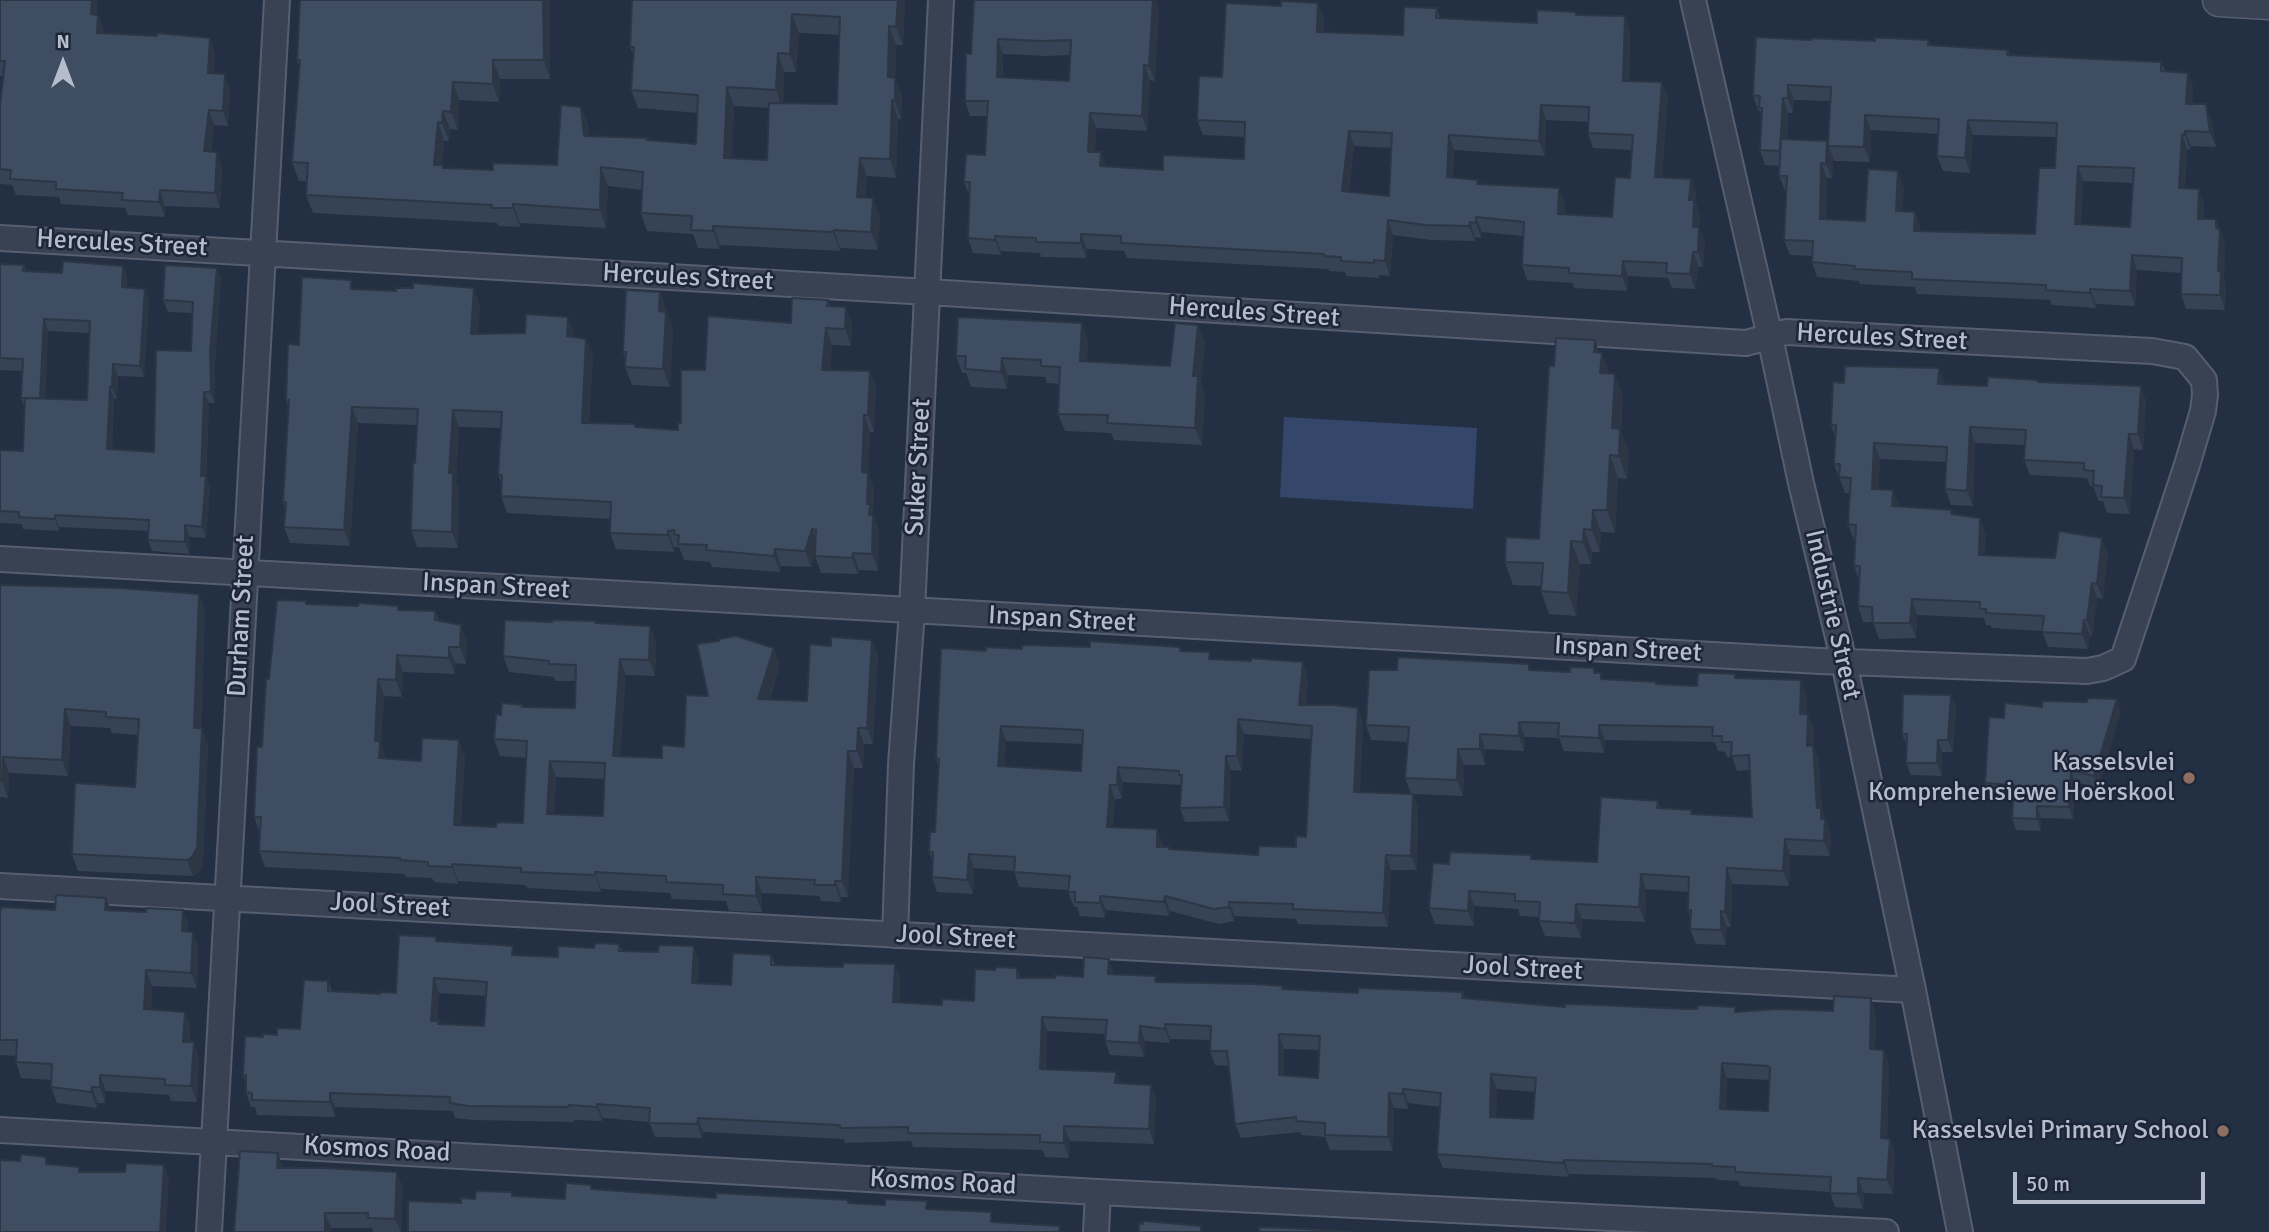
<!DOCTYPE html>
<html>
<head>
<meta charset="utf-8">
<style>
	body { margin:0 }
	#map { position:relative; width:2269px; height:1232px; overflow:hidden; background:#232f43; font-family:Signika,sans-serif }
	canvas { display:block }
	.north { position:absolute; left:28px; top:28px; width:70px; height:70px; -webkit-text-stroke:5px #1d2638; paint-order:stroke; rotate:0deg; font-size:19px; font-weight:700; line-height:28px; text-align:center; color:#b5bdcd }
	.north::after { content:''; display:block; margin:auto; width:24px; height:32px; background:#b5bdcd; clip-path:polygon(50% 0,100% 100%,50% 72%,0 100%) }
	.scale { position:absolute; left:2013px; top:1172px; width:192px; height:32px; box-sizing:border-box; border:4px solid #b5bdcd; border-top:0; padding-left:9px; font-size:21px; line-height:24px; white-space:nowrap; color:#b5bdcd; -webkit-text-stroke:5px #1d2638; paint-order:stroke }
</style>
</head>
<body>
<div id="map">
<canvas width="2269" height="1232"></canvas>
<div class="north">N</div>
<div class="scale">50 m</div>
</div>
<script>
const c = document.querySelector('canvas').getContext('2d');
c.lineJoin = 'round';
function paint(path, color) { c.fillStyle = color; c.fill(path, 'evenodd'); }
const toPath = rows => new Path2D(rows.map(r => 'M' + r).join(''));
function strokePath(path, color, width, dash) { c.strokeStyle = color; c.lineWidth = width; c.lineCap = dash ? 'butt' : 'round'; c.setLineDash(dash || []); c.stroke(path); }
function drawText(font, color, halo, rows, align = 'center') {
  c.font = font + ' Signika,sans-serif'; c.lineWidth = 5; c.setLineDash([]); c.textBaseline = 'middle'; c.strokeStyle = halo; c.fillStyle = color; for (const [text, x, y, turn = 0] of rows) {
    c.save(); c.translate(x, y); c.rotate((+turn || 0) * Math.PI / 180); c.textAlign = isNaN(turn) ? turn : align; if (halo) c.strokeText(text, 0, 0); c.fillText(text, 0, 0); c.restore();
  }
}
paint(toPath([
	[1284,417,1477,428,1473,509,1280,497]
]), '#34476a');
const minor = toPath([
	[1693,0,1770,337,1801,483,1844,662,1913,990,1960,1232],
	[0,238,928,292,1746,343,1786,332,2152,351,2185,357,2204,380,2205,395,2203,411,2187,465,2123,659,2103,668,2087,671,1820,661,0,559],
	[0,886,1913,990],
	[895,935,901,764,912,611,941,0],
	[0,1130,1098,1192,1886,1232],
	[209,1232,277,0],
	[1096,1232,1098,1192]
]);
const tertiary = toPath([
	[2219,0,2269,3]
]);
strokePath(minor, '#565f70', 28);
strokePath(tertiary, '#565f70', 35);
strokePath(minor, '#384253', 24);
strokePath(tertiary, '#384253', 32);
paint(toPath([
	[0,0,98,15,104,30,104,34,215,53,214,73,230,89,228,126,214,125,211,151,222,167,220,208,165,206,165,217,128,215,125,208,61,204,59,197,16,195,12,185,0,184,0,106,3,76,0,76],
	[300,0,549,0,550,79,500,79,499,102,459,100,458,130,450,129,449,141,444,141,442,165,444,168,493,170,557,165,581,107,588,125,589,136,647,138,648,140,696,144,698,113,638,108,631,90,634,57,630,47,632,0,905,0,903,45,896,45,895,78,902,96,901,119,898,119,896,178,867,176,865,197,880,216,878,250,840,248,840,251,720,245,719,249,698,248,693,234,647,231,641,213,642,190,608,186,606,228,520,223,520,227,498,226,497,223,313,213,306,195,307,181,299,181,292,162,299,66,297,60],
	[799,33,840,35,837,104,783,103,784,72,796,72],
	[734,106,769,108,767,160,732,159],
	[974,0,1159,8,1155,81,1150,80,1147,131,1096,128,1095,152,1101,152,1106,166,1163,170,1244,159,1245,137,1203,135,1197,120,1222,77,1324,18,1323,32,1403,35,1437,8,1440,18,1537,23,1577,15,1625,16,1630,31,1629,81,1662,82,1668,97,1662,177,1691,179,1696,194,1696,204,1700,215,1699,227,1705,242,1703,267,1699,267,1695,289,1672,288,1668,278,1628,276,1627,291,1574,288,1573,283,1527,280,1522,265,1523,236,1482,232,1481,238,1475,237,1475,241,1431,240,1393,235,1390,276,1379,275,1379,278,1346,276,1345,272,1329,271,1329,269,1127,258,1124,251,1087,249,1086,258,1041,257,1040,253,1001,251,1001,255,973,253,968,238,970,197,964,182,985,155,987,116,970,116,965,101,971,54],
	[1003,54,1046,56,1070,55,1069,81,1003,78],
	[1546,120,1588,122,1588,133,1593,148,1632,150,1630,178,1612,217,1564,215,1565,203,1559,188,1479,184,1453,178,1454,150,1545,156],
	[1354,146,1391,148,1389,196,1349,192],
	[1811,40,1875,41,1929,40,1931,46,2008,50,2010,55,2161,62,2165,71,2188,73,2193,87,2192,104,2211,119,2216,147,2191,146,2190,150,2187,149,2185,189,2204,204,2204,219,2216,219,2225,244,2224,279,2226,286,2225,310,2186,309,2181,294,2181,273,2137,270,2135,306,2096,304,2096,308,2052,305,2050,300,1917,294,1915,287,1860,284,1859,281,1817,277,1812,262,1812,256,1790,255,1784,240,1787,191,1785,191,1779,176,1780,166,1765,165,1760,150,1762,116,1760,111,1758,110,1753,95],
	[1794,100,1830,101,1828,143,1787,139,1788,113,1793,113],
	[1871,130,1938,134,1937,156,1943,171,1970,173,1973,135,2056,137,2055,168,2035,234,1920,231,1920,227,1915,212,1902,211,1904,186,1865,221,1826,219,1827,178,1832,178,1833,158,1834,161,1870,162],
	[2083,181,2133,183,2130,227,2081,224],
	[0,264,24,265,26,271,62,273,123,266,127,278,127,287,149,301,144,377,118,376,117,399,114,399,112,450,154,452,191,351,193,313,168,312,163,300,217,268,221,280,215,364,215,403,209,403,206,476,210,488,206,538,190,537,189,554,152,551,148,540,148,531,59,527,59,531,23,529,22,524,0,523,0,450,23,451,25,409,21,398,23,371,0,370],
	[48,331,90,333,87,400,45,399],
	[355,289,480,305,478,334,574,333,574,337,593,355,589,423,678,430,705,370,791,323,828,300,830,306,852,324,851,346,832,345,830,370,870,371,876,388,874,432,870,432,868,473,874,489,873,514,879,532,878,571,859,570,858,574,821,573,815,556,811,567,781,566,780,572,712,567,710,562,684,560,679,547,674,547,674,552,616,549,610,533,611,519,507,513,501,496,501,483,498,475,501,428,459,427,456,481,459,490,458,548,417,547,411,530,417,425,358,423,350,546,290,543,284,527,285,509,283,502,288,407,286,400,299,345],
	[660,292,673,329,670,387,632,385,625,367,625,359,623,352],
	[1082,323,1088,341,1087,361,1170,366,1205,342,1201,384,1205,394,1202,445,1114,440,1111,433,1065,431,1058,414,1060,384,1047,383,1045,377,1008,375,1007,389,971,387,966,373,962,373,956,356],
	[1599,353,1609,373,1623,396,1621,431,1629,452,1627,479,1618,478,1615,533,1601,532,1600,552,1592,552,1591,564,1580,564,1576,616,1549,614,1541,591,1541,586,1513,585,1505,562,1539,539,1554,366],
	[2038,380,2039,382,2146,401,2143,450,2134,449,2130,514,2107,513,2103,501,2099,501,2093,486,2090,486,2087,478,2030,475,2024,460,2025,445,1975,443,1973,506,1951,505,1945,489,1947,462,1880,459,1878,490,1899,506,1952,510,1953,514,1980,518,1986,534,1985,555,2055,558,2108,553,2103,599,2097,598,2092,636,2090,635,2088,649,2048,647,2042,631,1992,628,1990,625,1986,625,1984,618,1917,615,1916,638,1879,639,1873,622,1863,622,1858,606,1859,580,1854,566,1855,540,1854,540,1848,524,1850,493,1845,493,1834,464,1835,437,1831,425,1944,384,1987,386],
	[0,585,199,594,205,611,201,728,208,745,203,865,198,873,193,876,78,871,72,854,135,787,138,735,112,733,110,728,71,726,68,776,9,773,8,798,0,797],
	[307,604,358,606,398,606,399,610,435,611,439,621,467,641,466,664,455,663,455,674,403,672,402,697,384,696,381,745,386,759,421,761,465,756,461,825,496,827,523,823,526,758,500,756,494,739,501,715,523,705,524,707,575,708,576,681,555,681,554,677,509,672,503,656,552,622,596,623,656,642,655,676,626,675,620,757,662,758,684,747,708,696,780,665,770,699,807,701,831,646,872,640,878,656,873,744,864,744,863,768,854,768,848,897,841,897,841,902,821,901,819,896,762,893,762,912,729,911,726,901,672,899,670,893,601,889,601,892,527,888,525,885,458,881,458,884,434,882,432,878,406,877,405,874,265,867,259,851,260,833,254,817,269,679],
	[556,777,604,779,603,816,554,814],
	[1090,647,1180,647,1182,651,1212,659,1308,677,1306,705,1363,722,1360,792,1411,794,1405,778,1408,742,1371,740,1366,725,1531,670,1570,672,1594,668,1596,673,1604,680,1656,682,1656,684,1697,686,1735,674,1737,678,1807,696,1806,714,1814,729,1813,745,1819,761,1822,810,1831,834,1830,856,1790,855,1789,886,1732,884,1731,927,1727,927,1726,945,1696,944,1690,929,1691,919,1688,910,1688,892,1646,889,1645,922,1582,919,1581,938,1545,936,1539,921,1539,917,1520,916,1518,909,1474,906,1474,926,1435,924,1429,908,1449,864,1531,855,1532,859,1597,862,1658,801,1660,808,1691,810,1693,815,1752,817,1750,770,1737,771,1732,757,1727,757,1725,752,1718,751,1715,742,1605,740,1604,753,1564,751,1559,738,1525,737,1524,751,1485,749,1485,765,1464,765,1463,796,1413,794,1418,808,1417,870,1391,870,1388,927,1298,924,1296,919,1235,916,1234,921,1219,924,1170,911,1169,916,1106,910,1105,918,1080,916,1077,907,1074,907,1068,892,1069,890,1019,887,1014,871,974,868,973,894,937,892,932,877,932,860,929,852,935,832,938,766,936,758,986,651],
	[1244,734,1311,739,1306,837,1296,847,1258,855,1170,849,1169,847,1163,847,1163,844,1113,827,1115,799,1122,799,1123,782,1181,785,1180,808,1185,822,1229,821,1231,770,1242,771],
	[1006,741,1082,744,1081,771,1004,766],
	[1951,695,1956,707,1953,752,1942,752,1942,776,1911,775,1906,763,1907,746,1902,734],
	[2042,707,2121,711,2098,788,2075,782,2073,819,2041,818,2041,831,2016,830,2012,818,2013,796,1989,795,1985,783],
	[106,898,111,910,146,912,183,910,188,925,188,932,193,932,198,948,197,988,152,986,151,1010,185,1012,190,1027,190,1042,199,1058,197,1102,171,1101,169,1095,106,1091,105,1103,98,1103,97,1108,57,1103,51,1087,52,1080,21,1078,16,1062,16,1056,0,1055,0,915,55,910],
	[437,941,516,955,558,957,594,948,619,944,622,951,699,961,698,983,731,985,771,955,775,965,843,967,895,964,900,979,899,1003,942,1005,974,1001,995,970,1017,968,1020,978,1083,977,1114,974,1158,982,1283,986,1284,989,1358,993,1463,992,1465,998,1565,1007,1736,1011,1876,1012,1875,1049,1889,1064,1887,1139,1890,1139,1895,1153,1893,1194,1864,1193,1863,1209,1835,1207,1830,1192,1740,1186,1739,1181,1717,1180,1716,1178,1569,1174,1569,1177,1443,1168,1437,1154,1440,1107,1408,1103,1408,1109,1394,1108,1393,1151,1330,1150,1325,1137,1301,1135,1300,1132,1241,1138,1235,1124,1228,1066,1215,1065,1210,1051,1211,1040,1170,1039,1170,1043,1145,1041,1144,1057,1110,1055,1105,1041,1106,1034,1047,1031,1046,1069,1116,1072,1120,1083,1151,1085,1156,1099,1154,1144,1070,1141,1069,1158,1045,1157,1043,1150,913,1147,911,1141,845,1143,844,1139,703,1132,702,1138,655,1137,649,1122,603,1118,602,1121,574,1120,574,1122,473,1120,455,1118,453,1111,335,1107,335,1117,257,1115,255,1107,251,1107,246,1092,246,1083,243,1075,263,1037,300,1029,328,981,332,991,380,994,396,993],
	[439,993,487,996,484,1026,440,1024,439,1021,437,1021],
	[1284,1049,1319,1050,1318,1078,1284,1075],
	[1727,1078,1770,1080,1768,1111,1726,1109],
	[1497,1089,1535,1092,1533,1119,1496,1117],
	[283,1168,403,1187,401,1232,373,1232,372,1228,331,1228,331,1232,234,1232]
]), '#364255');
paint(toPath([
	[92,0,98,0,96,30,91,14],
	[543,0,549,0,550,2,550,79,544,60],
	[898,0,905,0,903,45,896,27],
	[1153,0,1156,0,1159,8,1155,81,1149,66],
	[1318,3,1324,18,1323,47,1317,32],
	[792,14,799,33,796,72,790,54],
	[98,15,104,30,103,49,97,33],
	[1625,16,1630,31,1628,96,1623,81],
	[889,26,896,45,895,96,888,77],
	[210,38,215,53,213,88,208,73],
	[998,39,1003,54,1002,92,997,77],
	[778,53,784,72,782,108,776,90],
	[493,60,500,79,499,102,493,84],
	[1144,65,1150,80,1147,131,1142,116],
	[2188,73,2193,87,2192,119,2186,104],
	[225,74,230,89,228,126,223,111],
	[895,78,902,96,901,119,895,101],
	[453,82,459,100,458,130,451,112],
	[1662,82,1668,97,1661,192,1655,177],
	[1788,85,1794,100,1793,113,1788,98],
	[727,87,734,106,731,177,724,158],
	[1783,98,1788,113,1785,166,1780,151],
	[892,100,898,119,896,178,890,159],
	[2206,104,2211,119,2216,147,2210,132],
	[1541,105,1546,120,1545,156,1539,141],
	[581,107,588,125,591,154,584,136],
	[209,110,214,125,210,166,204,151],
	[443,111,450,129,449,141,442,123],
	[1090,113,1096,128,1094,167,1088,152],
	[1865,115,1871,130,1870,162,1864,147],
	[1968,120,1973,135,1970,173,1965,158],
	[438,122,444,141,440,183,434,165],
	[1349,131,1354,146,1347,206,1342,191],
	[2185,131,2191,146,2190,150,2185,135],
	[2182,134,2187,149,2184,203,2179,188],
	[1449,135,1454,150,1452,192,1447,177],
	[1827,141,1833,158,1832,178,1826,164],
	[217,152,222,167,220,208,215,193],
	[1101,152,1106,167,1100,166],
	[860,158,867,176,864,215,857,197],
	[1821,163,1827,178,1825,234,1820,219],
	[2078,166,2083,181,2080,239,2075,224],
	[601,167,608,186,606,228,600,210],
	[1898,171,1904,186,1901,226,1896,211],
	[1691,179,1696,194,1696,204,1700,215,1698,242,1693,227,1689,200],
	[1559,188,1565,203,1564,229,1558,214],
	[2199,189,2204,204,2204,234,2198,219],
	[160,190,165,206,165,217,159,202],
	[873,198,880,216,878,250,871,232],
	[513,204,520,223,520,227,513,208],
	[1915,212,1920,227,1919,246,1914,231],
	[1476,217,1482,232,1481,238,1476,223],
	[2216,219,2225,244,2224,279,2226,286,2225,310,2220,295],
	[1388,220,1393,235,1390,276,1385,261],
	[1470,222,1475,237,1475,241,1469,226],
	[713,226,720,245,719,249,713,231],
	[1699,227,1705,242,1703,267,1698,252],
	[834,230,840,248,840,251,833,232],
	[1081,234,1087,249,1086,258,1081,243],
	[995,236,1001,251,1001,255,995,240],
	[1693,252,1699,267,1695,289,1690,274],
	[2132,255,2137,270,2135,306,2130,291],
	[1623,261,1628,276,1627,291,1622,276],
	[123,266,127,278,126,299,122,287],
	[217,268,221,280,215,364,215,403,210,392,210,352],
	[474,288,480,305,477,351,471,334],
	[145,289,149,301,144,377,140,366],
	[2090,289,2096,304,2096,308,2090,293],
	[660,292,673,329,670,387,663,369,659,311],
	[846,307,852,324,851,346,845,329],
	[568,317,574,333,573,352,567,336],
	[44,319,48,331,45,409,40,398],
	[1082,323,1088,341,1086,378,1080,361],
	[1198,325,1205,342,1201,384,1205,394,1202,445,1195,428,1193,376],
	[826,328,832,345,829,386,822,370],
	[586,339,593,355,588,440,582,423],
	[1595,340,1601,358,1602,353,1610,375,1609,395,1594,352],
	[1002,358,1008,375,1007,389,1001,372],
	[113,364,118,376,117,399,112,387],
	[1939,368,1945,384,1938,384],
	[870,371,876,388,874,432,868,415],
	[1615,374,1623,396,1621,431,1629,452,1627,479,1619,456,1612,428],
	[2141,386,2146,401,2143,450,2138,434],
	[110,387,114,399,111,461,107,449],
	[204,392,209,403,205,486,206,476,210,488,206,538,202,527,201,476],
	[352,407,358,423,350,546,344,530],
	[453,410,459,427,456,481,459,490,458,548,452,532,449,473],
	[864,415,870,432,868,483,868,473,874,489,873,514,879,532,878,571,872,554,869,515,862,472],
	[1970,427,1975,443,1973,506,1967,491],
	[2129,434,2134,449,2130,514,2124,498],
	[1874,443,1880,459,1878,505,1872,489],
	[1610,455,1618,478,1615,533,1607,510],
	[1893,490,1899,506,1898,522,1892,506],
	[1593,510,1601,532,1600,552,1592,530],
	[55,515,59,527,59,531,55,519],
	[1980,518,1986,534,1985,571,1979,555],
	[185,525,190,537,189,554,185,542],
	[812,529,818,546,811,567,805,551],
	[1584,529,1592,552,1591,564,1583,542],
	[668,531,674,547,674,552,668,535],
	[2102,538,2108,553,2103,599,2097,584],
	[1571,541,1580,564,1576,616,1568,593],
	[775,549,781,566,780,572,774,556],
	[853,553,859,570,858,574,852,558],
	[2092,583,2097,598,2092,636,2087,620],
	[199,594,205,611,200,744,194,728],
	[1912,599,1917,615,1916,638,1910,623],
	[2084,620,2090,635,2088,649,2082,634],
	[461,625,467,641,466,664,460,647],
	[650,626,656,642,655,676,649,660],
	[872,640,878,656,873,744,867,728],
	[449,647,455,663,455,674,449,658],
	[774,648,780,665,764,715,758,699],
	[397,655,403,672,402,697,396,680],
	[620,659,626,675,619,773,613,756],
	[1303,662,1308,677,1305,720,1299,705],
	[378,679,384,696,381,745,386,757,385,775,379,758,375,741],
	[1801,680,1807,696,1806,729,1800,714],
	[1951,695,1956,707,1953,752,1948,740],
	[2117,699,2121,711,2098,788,2094,776],
	[1358,708,1363,722,1359,807,1354,792],
	[65,709,71,726,68,776,62,760],
	[1808,714,1814,729,1812,761,1807,746],
	[1238,719,1244,734,1242,771,1237,756],
	[1519,722,1525,737,1524,751,1519,736],
	[1599,725,1605,740,1604,753,1599,738],
	[1001,726,1006,741,1004,780,998,766],
	[202,728,208,745,203,865,198,873,193,876,187,860],
	[858,728,864,744,863,768,857,751],
	[1480,734,1485,749,1485,765,1480,749],
	[459,740,465,756,460,841,454,825],
	[1938,740,1942,752,1942,776,1937,763],
	[1813,745,1819,761,1822,810,1831,834,1830,856,1824,841,1817,808],
	[1458,749,1464,765,1463,796,1457,780],
	[848,751,854,768,848,897,842,881],
	[1226,756,1231,770,1229,821,1224,807],
	[3,757,9,773,8,798,2,781],
	[550,761,556,777,553,831,547,814],
	[1118,767,1123,782,1122,799,1117,785],
	[2071,770,2075,782,2073,819,2069,807],
	[1110,785,1115,799,1112,841,1107,827],
	[1413,794,1418,808,1417,870,1411,856],
	[2037,806,2041,818,2041,831,2037,819],
	[1157,829,1163,844,1162,861,1157,847],
	[1785,839,1790,855,1789,886,1783,871],
	[969,854,974,868,973,894,967,880],
	[1386,855,1391,870,1388,927,1383,913],
	[452,864,458,881,458,884,452,867],
	[1727,868,1732,884,1731,927,1725,912],
	[595,872,601,889,601,892,595,875],
	[1641,874,1646,889,1645,922,1639,907],
	[756,877,762,893,762,912,756,896],
	[835,881,841,897,841,902,835,885],
	[1469,891,1474,906,1474,926,1468,911],
	[1100,896,1106,910,1105,918,1100,903],
	[1165,896,1170,911,1169,916,1164,902],
	[106,898,112,914,105,910],
	[1229,902,1235,916,1234,921,1229,907],
	[1576,904,1582,919,1581,938,1575,923],
	[183,910,188,925,187,947,182,931],
	[1721,911,1727,927,1726,945,1721,930],
	[193,932,198,948,197,988,191,973],
	[694,946,699,961,697,998,692,983],
	[1109,959,1114,973,1113,988,1108,974],
	[895,964,900,979,899,1017,893,1002],
	[146,970,152,986,150,1025,144,1009],
	[434,978,439,993,437,1035,431,1021],
	[1871,998,1876,1012,1875,1064,1870,1049],
	[185,1012,190,1027,189,1057,183,1042],
	[1042,1017,1047,1031,1045,1084,1040,1069],
	[1165,1024,1170,1039,1170,1043,1165,1029],
	[1140,1026,1145,1041,1144,1057,1139,1043],
	[1279,1034,1284,1049,1284,1089,1279,1075],
	[194,1042,199,1058,197,1102,191,1086],
	[1884,1050,1889,1064,1887,1153,1881,1138],
	[1722,1063,1727,1078,1725,1124,1720,1109],
	[1116,1072,1121,1087,1115,1083],
	[1491,1074,1497,1089,1495,1131,1490,1117],
	[100,1075,106,1091,105,1103,100,1087],
	[1151,1085,1156,1099,1154,1144,1149,1129],
	[92,1087,98,1103,97,1108,91,1092],
	[1403,1089,1408,1103,1408,1109,1403,1094],
	[330,1093,335,1107,335,1117,330,1102],
	[1389,1093,1394,1108,1393,1151,1388,1137],
	[597,1104,603,1118,602,1121,597,1107],
	[698,1118,703,1132,702,1138,697,1124],
	[1064,1126,1070,1141,1069,1158,1064,1143],
	[1890,1139,1895,1153,1893,1194,1887,1180],
	[278,1153,283,1168,277,1168],
	[1564,1160,1569,1174,1569,1177,1563,1163],
	[164,1165,169,1178,166,1232,160,1232],
	[397,1172,403,1187,401,1232,395,1219],
	[1858,1178,1864,1193,1863,1209,1858,1194],
	[325,1213,331,1228,331,1232,325,1232]
]), '#2c3645');
const building = toPath([
	[0,0,92,0,91,14,98,15,97,33,157,36,157,33,210,38,208,73,225,74,223,111,209,110,204,151,217,152,215,193,160,190,159,202,122,200,123,193,56,189,56,182,10,179,11,170,0,169,0,106,5,61,0,61,0,0],
	[300,0,543,0,544,60,493,60,493,84,453,82,451,112,443,111,442,123,438,122,434,165,443,165,443,168,493,170,493,163,557,165,561,105,581,107,584,136,647,138,647,140,696,144,698,95,631,90,634,47,630,47,632,0,898,0,896,27,889,26,888,77,895,78,895,101,892,100,890,159,860,158,857,197,873,198,871,232,834,230,833,232,713,226,713,231,691,230,692,216,641,213,643,172,601,167,600,210,513,204,513,208,491,208,492,205,306,195,308,163,292,162,300,60,297,60,300,0],
	[792,14,840,17,837,104,769,103,767,160,724,158,727,87,776,90,778,53,790,54,792,14],
	[974,0,1153,0,1149,66,1144,65,1142,116,1090,113,1088,152,1101,152,1100,166,1163,170,1163,155,1244,159,1245,122,1197,120,1199,76,1222,77,1226,3,1281,6,1281,1,1318,3,1317,32,1403,35,1404,7,1437,8,1436,18,1537,23,1537,10,1576,12,1576,15,1625,16,1623,81,1662,82,1655,177,1691,179,1689,200,1694,200,1693,227,1699,227,1698,252,1693,252,1690,274,1666,273,1667,263,1623,261,1622,276,1569,273,1569,268,1522,265,1524,222,1476,217,1476,223,1470,222,1469,226,1425,225,1388,220,1385,261,1374,260,1374,263,1341,261,1341,257,1324,256,1324,254,1121,243,1121,236,1081,234,1081,243,1036,242,1036,238,995,236,995,240,968,238,970,182,964,182,966,154,985,155,988,101,965,101,966,53,971,54,974,0],
	[998,39,1041,41,1071,40,1069,81,997,77,998,39],
	[1541,105,1589,107,1588,133,1633,135,1630,178,1615,177,1612,217,1558,214,1559,188,1477,184,1478,180,1447,177,1449,135,1539,141,1541,105],
	[1349,131,1392,133,1389,196,1342,191,1349,131],
	[1756,37,1811,40,1811,38,1875,41,1875,38,1889,38,1929,40,1928,45,2008,50,2007,55,2161,62,2161,71,2188,73,2186,104,2206,104,2210,132,2185,131,2185,135,2182,134,2179,188,2199,189,2198,219,2216,219,2216,228,2220,229,2218,271,2221,271,2220,295,2181,294,2182,258,2132,255,2130,291,2090,289,2090,293,2046,290,2046,285,1912,279,1912,272,1854,269,1855,266,1812,262,1813,241,1784,240,1787,176,1779,176,1781,139,1827,141,1826,164,1821,163,1820,219,1865,221,1868,169,1898,171,1896,211,1915,212,1914,231,2035,234,2039,168,2055,168,2057,123,1968,120,1965,158,1937,156,1939,119,1865,115,1864,147,1828,146,1831,87,1788,85,1788,98,1783,98,1780,151,1760,150,1762,108,1759,108,1760,96,1753,95,1756,37],
	[2078,166,2134,168,2130,227,2075,224,2078,166],
	[63,261,123,266,122,287,145,289,140,366,113,364,112,387,110,387,107,449,154,452,156,350,191,351,193,302,163,300,165,265,217,268,210,352,211,389,210,392,204,392,201,476,206,476,202,527,185,525,185,542,148,540,149,520,55,515,55,519,19,517,19,512,0,511,0,450,23,451,25,398,87,400,90,321,44,319,40,398,21,398,23,359,0,358,0,264,24,265,23,271,62,273,63,261],
	[302,277,351,280,351,289,396,291,396,288,413,288,413,283,474,288,471,334,525,333,526,314,568,317,567,336,586,339,582,423,635,424,635,427,678,430,678,423,681,423,681,370,705,370,708,316,791,323,792,298,828,300,827,306,846,307,845,329,826,328,822,370,870,371,868,415,864,415,862,472,868,473,867,504,870,504,869,515,873,515,872,554,853,553,852,558,815,556,816,530,812,529,805,551,775,549,774,556,706,550,707,545,678,544,679,535,675,535,674,530,668,531,668,535,610,533,611,502,501,496,502,475,498,475,502,412,453,410,449,473,453,473,452,532,411,530,413,462,415,463,418,409,352,407,344,530,284,527,286,502,283,502,289,400,286,400,288,344,299,345,302,277],
	[626,290,660,292,659,311,666,312,663,369,625,367,626,352,623,352,626,290],
	[958,317,1082,323,1080,361,1170,366,1175,323,1198,325,1193,376,1198,376,1195,428,1107,423,1108,415,1058,414,1060,367,1041,366,1041,360,1002,358,1001,372,965,369,966,356,956,356,958,317],
	[1556,338,1595,340,1594,352,1602,353,1600,373,1615,374,1612,428,1620,429,1619,456,1610,455,1607,510,1593,510,1592,530,1584,529,1583,542,1571,541,1568,593,1541,591,1543,563,1505,562,1506,537,1539,539,1549,366,1554,366,1556,338],
	[1845,366,1939,368,1938,384,1987,386,1988,377,2038,380,2038,382,2141,386,2138,434,2129,434,2124,498,2101,497,2102,486,2093,485,2094,471,2084,470,2084,463,2024,460,2026,430,1970,427,1967,491,1945,489,1947,447,1874,443,1872,489,1893,490,1892,506,1952,510,1951,514,1980,518,1979,555,2055,558,2059,531,2102,538,2097,584,2092,583,2087,620,2084,620,2082,634,2042,632,2044,616,1986,613,1986,609,1980,609,1980,602,1912,599,1910,623,1873,623,1872,607,1858,606,1860,566,1854,566,1856,525,1848,524,1851,478,1839,477,1840,464,1834,464,1836,425,1831,425,1833,382,1844,383,1845,366],
	[0,585,120,588,199,594,194,728,202,728,197,848,192,857,187,860,72,854,75,783,135,787,139,719,106,717,106,712,65,709,62,760,3,757,2,781,0,781,0,585],
	[277,600,306,601,306,604,358,606,359,603,398,606,398,610,435,611,435,620,461,625,460,647,449,647,449,658,397,655,396,680,378,679,375,741,380,741,379,758,421,761,422,738,459,740,454,825,496,827,497,822,523,823,527,741,494,739,496,714,501,715,502,703,523,705,522,707,575,708,576,665,549,664,549,661,503,656,505,620,552,622,552,620,595,621,595,623,650,626,649,660,620,659,613,756,662,758,662,745,684,747,686,695,708,696,697,644,719,641,719,639,736,636,774,648,758,699,807,701,810,644,831,646,831,637,872,640,867,728,858,728,857,751,848,751,842,881,835,881,835,885,814,885,815,880,756,877,756,896,723,894,723,885,666,882,666,876,595,872,595,875,521,872,521,868,452,864,452,867,428,866,428,862,400,860,400,858,259,851,261,817,254,817,257,747,262,747,266,679,269,679,277,600],
	[550,761,605,763,603,816,547,814,550,761],
	[1090,641,1180,647,1180,651,1210,652,1209,659,1251,661,1251,658,1303,662,1299,705,1335,705,1358,708,1354,792,1413,794,1411,856,1386,855,1383,913,1293,909,1293,904,1229,902,1229,907,1214,909,1165,896,1164,902,1100,896,1100,903,1075,902,1075,892,1068,892,1070,876,1014,872,1015,857,969,854,967,880,932,877,933,852,929,852,930,832,935,832,939,759,936,758,941,648,986,651,986,647,1022,649,1022,646,1027,645,1090,647,1090,641],
	[1238,719,1312,726,1306,837,1296,836,1296,847,1259,846,1258,855,1169,849,1169,847,1157,847,1157,829,1107,827,1110,785,1117,785,1118,767,1179,771,1179,775,1182,775,1180,808,1224,807,1226,756,1237,756,1238,719],
	[1001,726,1083,730,1081,771,998,766,1001,726],
	[1398,657,1529,664,1529,670,1570,672,1570,667,1594,668,1594,673,1601,673,1601,679,1656,682,1656,684,1697,686,1698,673,1711,673,1735,674,1735,678,1801,680,1800,714,1808,714,1807,746,1813,745,1817,808,1821,808,1821,819,1825,819,1824,841,1785,839,1783,871,1727,868,1725,912,1721,911,1721,930,1690,929,1691,910,1688,910,1689,877,1641,874,1639,907,1576,904,1575,923,1539,921,1540,902,1515,901,1515,894,1469,891,1468,911,1429,908,1433,863,1449,864,1450,852,1531,855,1531,859,1597,862,1601,797,1658,801,1657,808,1691,810,1691,814,1752,817,1749,755,1731,756,1732,742,1722,742,1722,736,1712,736,1713,727,1599,725,1599,738,1558,736,1559,723,1519,722,1519,736,1480,734,1480,749,1458,749,1457,780,1405,778,1409,727,1366,725,1369,670,1397,670,1398,657],
	[1903,694,1951,695,1948,740,1938,740,1937,763,1906,763,1907,734,1902,734,1903,694],
	[2088,698,2117,699,2094,776,2071,770,2069,807,2037,806,2037,819,2012,818,2014,785,1985,783,1989,717,2004,718,2005,703,2042,707,2042,701,2087,702,2088,698],
	[56,895,106,898,105,910,146,912,146,908,183,910,182,931,193,932,191,973,146,970,144,1009,185,1012,183,1042,194,1042,191,1086,165,1085,165,1079,100,1075,100,1087,92,1087,91,1092,51,1087,52,1064,16,1062,17,1040,0,1040,0,915,1,907,55,910,56,895],
	[399,935,436,937,436,941,513,946,512,955,558,957,558,946,594,948,595,943,619,944,619,951,658,952,659,945,694,946,692,983,731,985,733,953,771,955,771,965,843,967,843,963,895,964,893,1002,942,1005,942,999,974,1001,975,969,995,970,996,967,1017,968,1017,978,1055,978,1055,975,1083,977,1084,957,1109,959,1108,974,1156,976,1155,982,1254,984,1283,986,1282,989,1358,993,1358,988,1463,992,1462,998,1565,1007,1565,1004,1599,1005,1685,1009,1697,1009,1698,1005,1735,1007,1735,1012,1778,1009,1833,1011,1834,996,1871,998,1870,1049,1884,1050,1881,1138,1890,1139,1887,1180,1858,1178,1858,1194,1830,1193,1831,1177,1735,1172,1735,1167,1712,1166,1712,1164,1564,1160,1563,1163,1437,1154,1441,1093,1403,1089,1403,1094,1389,1093,1388,1137,1325,1135,1325,1123,1296,1121,1296,1117,1235,1124,1227,1051,1210,1051,1211,1026,1165,1024,1165,1029,1140,1026,1139,1043,1105,1041,1107,1020,1042,1017,1040,1069,1116,1072,1115,1083,1151,1085,1149,1129,1064,1126,1064,1143,1040,1142,1040,1135,908,1133,908,1127,840,1128,840,1125,698,1118,697,1124,649,1123,650,1108,597,1104,597,1107,569,1105,568,1107,468,1106,450,1103,450,1097,330,1093,330,1102,252,1100,252,1093,246,1092,246,1075,243,1075,245,1036,263,1037,263,1034,277,1035,277,1028,300,1029,304,980,328,981,328,991,380,994,380,992,396,993,399,935],
	[434,978,487,982,484,1026,438,1024,439,1021,431,1021,434,978],
	[1279,1034,1320,1036,1318,1078,1279,1075,1279,1034],
	[1722,1063,1768,1066,1770,1068,1768,1111,1720,1109,1722,1063],
	[1491,1074,1536,1078,1533,1119,1490,1117,1491,1074],
	[240,1151,278,1153,277,1168,325,1168,397,1172,395,1219,368,1218,368,1213,325,1213,325,1232,234,1232,240,1151],
	[21,1154,46,1157,46,1164,79,1167,79,1172,125,1172,126,1163,164,1165,160,1232,0,1232,0,1160,20,1161,21,1154],
	[566,1183,591,1185,591,1189,716,1198,716,1193,848,1200,848,1203,885,1205,885,1199,927,1201,926,1209,991,1212,991,1222,1060,1226,1059,1232,408,1232,408,1201,461,1203,461,1198,475,1199,476,1191,512,1192,512,1196,565,1199,566,1183],
	[1143,1221,1201,1226,1201,1232,1139,1232,1139,1223,1143,1224,1143,1221],
	[1259,1227,1287,1228,1355,1232,1259,1232,1259,1227]
]);
paint(building, '#3f4d63');
strokePath(building, '#2c3645', 2);
for (const [x, y, r, color] of [
	[2189,778,7,"#8d6e63"],
	[2223,1131,7,"#8d6e63"]
]) { const dot = new Path2D(); dot.arc(x, y, r, 0, 2 * Math.PI); c.fillStyle = color; c.fill(dot); strokePath(dot, '#1d2638', 2.5); }
drawText('26px', '#b5bdcd', '#1d2638', [
	["Hercules Street",122,244,3],
	["Hercules Street",688,278,3],
	["Hercules Street",1254,313,4],
	["Hercules Street",1882,338,3],
	["Suker Street",919,467,-87],
	["Inspan Street",496,587,3],
	["Industrie Street",1832,615,77],
	["Durham Street",242,616,-87],
	["Inspan Street",1062,620,3],
	["Inspan Street",1628,650,3],
	["Jool Street",390,906,3],
	["Jool Street",956,938,3],
	["Jool Street",1523,969,3],
	["Kosmos Road",377,1150,3],
	["Kosmos Road",943,1183,3]
]);
drawText('26px', '#b5bdcd', '#1d2638', [
	["Kasselsvlei",2175,763],
	["Komprehensiewe Hoërskool",2175,793],
	["Kasselsvlei Primary School",2209,1131]
], 'right');
</script>
</body>
</html>
